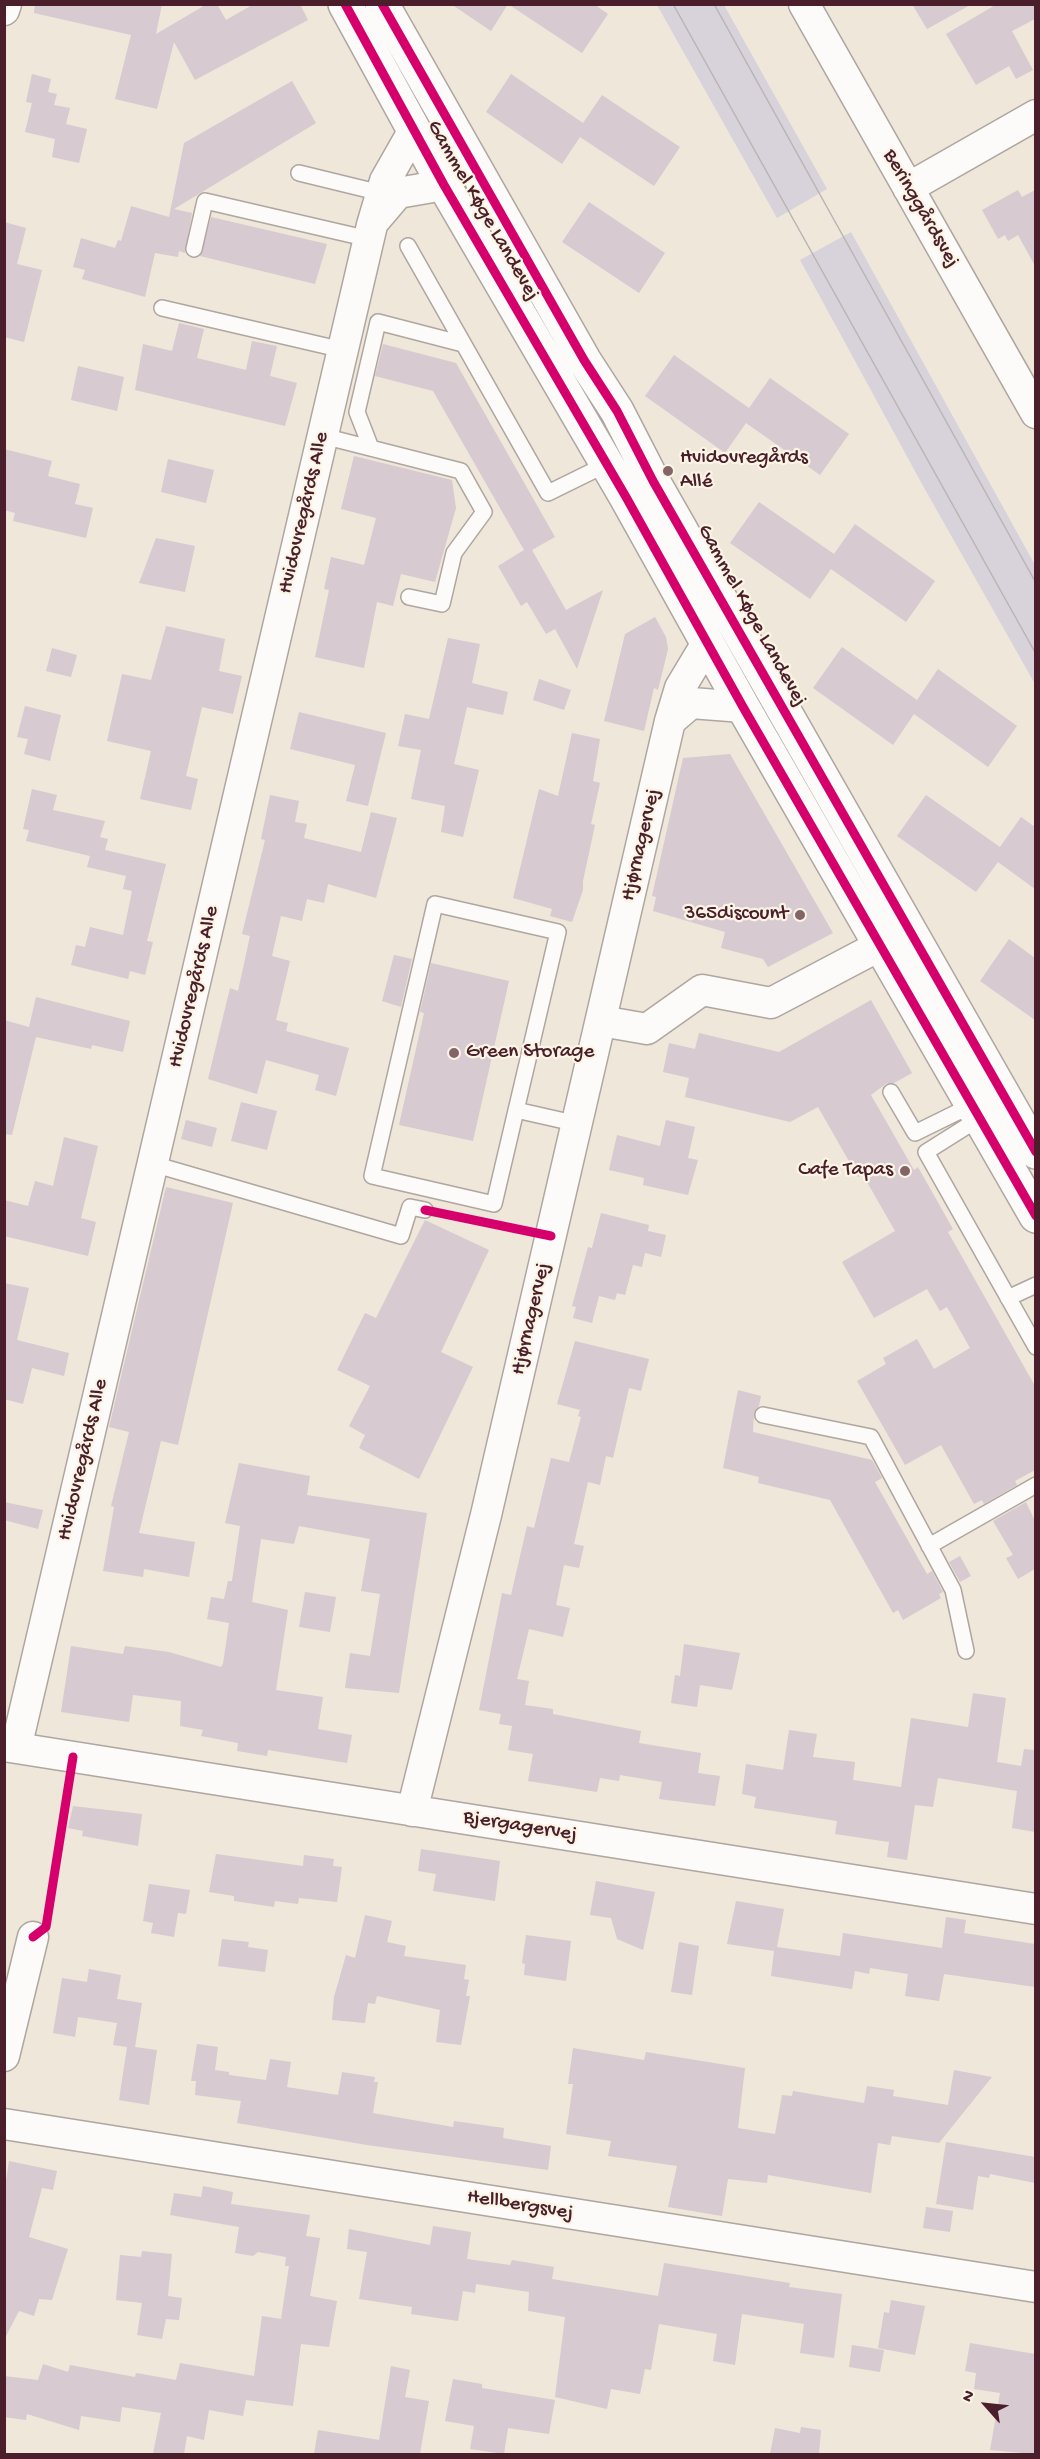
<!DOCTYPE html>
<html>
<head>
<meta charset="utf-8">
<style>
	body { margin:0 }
	#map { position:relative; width:1040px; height:2459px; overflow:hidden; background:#eee7da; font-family:"Gochi Hand",sans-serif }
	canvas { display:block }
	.frame { position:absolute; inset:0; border:6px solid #4a1f2b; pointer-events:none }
	.north { position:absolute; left:956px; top:2375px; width:60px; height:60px; -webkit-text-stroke:4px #fcf5e5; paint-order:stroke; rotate:297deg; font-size:16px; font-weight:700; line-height:24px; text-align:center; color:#4a1f2b }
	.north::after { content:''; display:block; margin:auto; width:21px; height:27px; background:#4a1f2b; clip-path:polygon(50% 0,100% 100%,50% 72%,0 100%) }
</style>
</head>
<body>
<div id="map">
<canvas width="1040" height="2459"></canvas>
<div class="frame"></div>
<div class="north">N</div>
</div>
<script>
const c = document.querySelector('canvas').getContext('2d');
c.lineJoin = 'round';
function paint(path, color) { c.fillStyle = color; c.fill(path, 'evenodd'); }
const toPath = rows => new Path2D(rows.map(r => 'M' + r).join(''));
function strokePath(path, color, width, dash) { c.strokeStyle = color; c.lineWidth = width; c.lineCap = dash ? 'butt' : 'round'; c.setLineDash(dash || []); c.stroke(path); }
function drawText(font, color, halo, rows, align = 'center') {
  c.font = font + ' "Gochi Hand",sans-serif'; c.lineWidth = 4.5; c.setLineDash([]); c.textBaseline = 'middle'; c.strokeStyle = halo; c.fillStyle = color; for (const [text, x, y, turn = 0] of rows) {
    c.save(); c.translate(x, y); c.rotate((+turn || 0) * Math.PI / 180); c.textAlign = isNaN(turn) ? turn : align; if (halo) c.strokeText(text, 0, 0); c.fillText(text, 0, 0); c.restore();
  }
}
paint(toPath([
	[657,5,724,5,827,189,777,218],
	[851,232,1035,565,1035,684,922,484,800,260]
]), '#d8d2da');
paint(toPath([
	[35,4,162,4,156,34,207,4,217,4,226,20,254,4,300,4,308,20,195,80,174,42,157,109,115,99,131,35,34,13],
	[451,4,508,4,491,31],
	[508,4,594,4,608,14,582,53],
	[912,4,972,4,927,29],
	[997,4,1035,4,1035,19,1012,31,1033,70,1016,79,1009,66,976,85,946,34],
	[32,74,51,79,48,92,57,94,54,105,70,108,66,124,87,129,79,163,52,157,55,139,25,132,32,103,26,102],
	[511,74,583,123,602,95,680,147,654,186,580,137,562,164,486,112],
	[292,81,316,123,174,209,192,213,185,253,179,251,178,257,155,253,145,297,82,279,85,270,73,267,81,238,115,248,118,240,121,241,131,206,169,217,184,143],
	[1018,190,1022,197,1035,190,1035,266,1018,235,1008,241,1005,235,998,239,982,210],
	[589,202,665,253,639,293,562,242],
	[211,217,327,244,315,284,200,256],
	[4,222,26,228,17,264,42,270,24,342,4,337],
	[179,323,204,329,197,358,246,370,252,341,277,346,270,376,297,383,285,426,135,390,143,344,172,351],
	[383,344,456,363,555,537,532,550,566,610,603,590,577,669,555,629,546,634,527,602,521,606,498,566,524,550,433,391,375,376],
	[674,355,749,408,770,378,849,434,820,475,746,423,725,453,645,396],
	[78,366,124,377,117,411,71,400],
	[4,449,52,461,48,476,80,484,75,504,93,508,86,538,13,521,15,513,4,510],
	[354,456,452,480,456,508,435,582,401,574,393,606,377,602,364,668,315,657,329,590,324,589,331,557,364,565,376,518,341,509],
	[168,459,214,470,206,503,161,492],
	[759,502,834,554,855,524,935,581,906,622,831,569,810,599,730,543],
	[156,538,195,546,185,592,139,583],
	[655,617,666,637,668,649,658,690,654,688,644,731,604,721,625,634],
	[166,626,225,639,219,671,242,676,233,714,202,707,186,776,198,779,191,810,140,799,151,751,107,741,122,674,151,680],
	[448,638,480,644,472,683,508,692,503,715,467,707,454,764,479,770,463,837,441,832,445,806,411,799,421,750,398,746,405,714,429,719],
	[842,647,917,700,938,669,1017,726,988,767,914,714,893,745,813,688],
	[52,648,77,655,71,677,46,671],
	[539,679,571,690,564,710,533,700],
	[25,706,61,715,50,761,24,754,28,739,17,737],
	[299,712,386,733,368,806,346,801,355,765,290,749],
	[572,733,600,739,593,781,600,783,591,824,595,825,583,881,583,890,572,922,550,916,552,909,513,898,539,789,558,796],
	[730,754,833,933,768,967,763,959,721,948,725,932,653,911,656,897,652,896,683,758],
	[32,789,57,795,53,810,105,821,100,837,108,839,105,850,166,864,147,941,153,942,145,975,130,971,128,979,71,965,76,945,85,947,90,927,123,935,132,891,123,889,126,876,87,867,90,856,26,841,29,830,23,829],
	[270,795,299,801,295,822,307,824,304,838,361,852,371,812,397,818,376,898,328,884,324,903,307,899,302,921,281,916,272,956,290,961,276,1020,288,1023,286,1031,349,1048,336,1096,315,1090,319,1075,266,1060,257,1094,208,1079,230,988,238,991,250,936,242,934,265,840,261,839],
	[926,795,1000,847,1021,817,1035,827,1035,889,998,862,976,892,897,836],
	[1009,939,1035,958,1035,1020,980,981],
	[394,955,412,959,401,1007,382,1001],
	[431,963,509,981,473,1141,399,1125,424,1013,420,1012],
	[36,997,130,1021,123,1052,92,1045,91,1049,36,1037,12,1135,4,1134,4,1020,29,1027],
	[871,1000,912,1073,894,1083,887,1083,871,1095,914,1170,918,1167,953,1229,948,1232,1035,1386,1035,1470,1015,1481,1017,1485,984,1504,982,1500,974,1504,941,1445,905,1465,857,1381,886,1364,883,1358,917,1339,934,1369,970,1348,947,1307,940,1311,927,1289,874,1318,842,1262,895,1231,863,1175,858,1177,818,1107,790,1122,685,1097,689,1078,663,1072,669,1043,695,1049,699,1033,779,1052],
	[241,1102,277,1111,267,1150,231,1141],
	[186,1120,217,1128,212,1147,181,1139],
	[666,1120,695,1127,688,1158,698,1160,688,1195,643,1185,644,1178,609,1170,617,1135,660,1146],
	[64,1137,98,1146,81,1218,96,1222,88,1256,4,1236,4,1200,28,1206,35,1181,53,1186],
	[166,1187,233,1203,178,1445,161,1441,139,1533,195,1542,189,1577,144,1569,143,1577,103,1571,114,1507,111,1506,129,1432,109,1427],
	[601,1213,649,1225,648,1231,666,1235,661,1257,645,1253,642,1267,633,1265,625,1295,617,1293,615,1300,599,1296,592,1323,573,1318,576,1307,572,1306,588,1247,592,1248],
	[425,1220,489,1250,441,1352,473,1367,419,1479,359,1448,365,1435,349,1426,370,1386,337,1370,365,1313,376,1318],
	[4,1283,29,1288,17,1340,69,1353,64,1376,32,1368,23,1404,4,1399],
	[575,1341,649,1359,641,1391,629,1388,613,1458,606,1456,600,1485,588,1482,574,1544,584,1546,579,1568,564,1565,556,1605,570,1608,563,1637,529,1629,517,1679,529,1681,525,1705,553,1709,553,1714,641,1731,639,1743,701,1753,698,1773,720,1776,715,1806,659,1799,662,1782,620,1775,619,1781,600,1778,597,1792,528,1781,533,1754,508,1750,512,1726,499,1724,501,1714,479,1710,502,1593,511,1595,527,1526,534,1528,551,1458,569,1462,581,1417,578,1416,580,1410,557,1404],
	[738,1390,761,1396,759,1406,754,1413,753,1432,872,1460,882,1478,875,1482,927,1574,932,1571,943,1592,939,1594,941,1598,903,1620,898,1610,893,1613,830,1500,758,1483,759,1477,723,1468],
	[239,1463,310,1476,307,1495,427,1513,399,1693,345,1688,350,1653,370,1656,380,1594,361,1591,370,1539,299,1526,294,1544,261,1539,252,1602,288,1610,276,1690,323,1697,318,1729,352,1735,347,1763,268,1750,267,1756,237,1751,238,1743,201,1736,203,1730,180,1726,181,1701,133,1695,129,1722,61,1712,71,1646,123,1654,125,1646,169,1652,221,1667,223,1664,229,1623,207,1619,211,1597,224,1599,228,1581,232,1581,240,1526,225,1523],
	[4,1502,43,1510,38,1529,4,1520],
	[1026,1502,1035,1521,1035,1569,1018,1579,1006,1558,1013,1555,993,1521],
	[960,1556,971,1576,960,1582,949,1562],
	[305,1592,336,1597,330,1632,299,1627],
	[684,1644,740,1653,732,1690,700,1685,697,1707,671,1703,675,1675,680,1676],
	[973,1693,1006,1698,997,1762,1021,1766,1024,1749,1035,1750,1035,1832,1012,1828,1017,1791,938,1778,933,1807,915,1805,907,1860,887,1857,889,1842,835,1834,837,1821,754,1808,756,1797,742,1794,746,1764,783,1770,789,1730,817,1734,813,1757,855,1762,853,1780,901,1787,911,1718,968,1727],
	[73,1806,142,1814,138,1846,82,1836,83,1831,68,1828],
	[421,1849,500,1861,495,1901,433,1891,436,1874,418,1871],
	[216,1854,303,1866,304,1855,334,1859,333,1866,342,1867,337,1902,299,1898,298,1904,275,1901,274,1907,234,1901,234,1896,209,1892],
	[596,1881,655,1892,643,1950,617,1939,611,1918,590,1915],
	[149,1884,190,1890,186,1914,178,1913,174,1937,151,1933,153,1923,143,1921],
	[736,1901,784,1909,777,1947,840,1956,843,1933,942,1948,946,1917,966,1920,964,1933,1035,1944,1035,1987,944,1974,939,2001,905,1996,908,1974,870,1968,869,1974,855,1971,852,1989,771,1976,774,1951,727,1944],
	[365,1915,392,1921,387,1942,406,1946,404,1956,466,1965,464,1979,469,1980,466,1996,470,1996,461,2045,436,2042,440,2010,377,1996,375,2004,368,2003,365,2023,332,2020,334,1997,346,1955,355,1958],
	[526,1935,571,1941,566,1981,524,1975,525,1964,522,1963],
	[222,1939,249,1942,248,1947,268,1950,265,1972,218,1966],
	[679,1942,699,1946,692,1995,671,1992],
	[89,1969,121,1975,117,1999,142,2003,135,2047,157,2050,149,2105,119,2100,127,2047,113,2045,117,2023,78,2017,75,2037,53,2033,62,1978,87,1982],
	[197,2044,218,2047,215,2070,229,2072,229,2075,266,2080,270,2059,291,2062,287,2087,338,2095,342,2072,375,2077,374,2082,378,2082,373,2113,453,2127,454,2121,504,2128,503,2138,551,2146,548,2170,367,2145,237,2123,241,2101,195,2095,196,2081,191,2081],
	[573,2048,644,2060,646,2052,745,2068,738,2128,775,2134,782,2095,792,2096,793,2091,864,2103,867,2086,894,2090,893,2096,948,2105,954,2070,992,2077,939,2143,892,2136,890,2145,878,2143,871,2193,768,2175,767,2183,728,2179,722,2216,668,2207,677,2166,608,2156,611,2141,566,2134,573,2084,568,2084],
	[946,2142,1035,2157,1035,2183,990,2174,989,2178,978,2176,973,2210,936,2204],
	[9,2161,57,2171,53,2190,42,2188,29,2237,68,2249,52,2300,39,2299,34,2316,19,2311,4,2340,4,2194],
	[203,2186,233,2192,231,2204,310,2215,306,2236,320,2238,310,2296,337,2301,329,2347,301,2344,293,2406,246,2400,243,2416,209,2410,204,2440,187,2436,184,2454,153,2454,161,2413,122,2407,120,2422,81,2416,79,2430,27,2414,26,2420,4,2417,4,2376,38,2380,43,2364,68,2372,70,2365,135,2377,136,2373,176,2380,180,2363,254,2376,262,2316,281,2319,289,2266,285,2266,286,2257,258,2252,253,2256,235,2253,239,2227,170,2215,174,2193,201,2197],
	[926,2207,953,2211,950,2232,923,2228],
	[433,2226,471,2232,467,2259,510,2265,512,2260,554,2267,552,2279,658,2296,664,2263,790,2283,789,2287,842,2294,834,2358,800,2353,804,2324,742,2314,735,2365,713,2361,717,2334,659,2324,651,2370,645,2369,640,2394,611,2389,607,2409,555,2397,565,2317,528,2311,529,2292,476,2284,475,2293,463,2291,458,2321,411,2314,412,2307,359,2299,367,2252,347,2249,349,2229,430,2245],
	[142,2251,172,2254,168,2296,182,2298,179,2320,166,2319,162,2339,137,2335,142,2303,116,2300,120,2255,141,2257],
	[891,2300,925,2306,915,2355,878,2348,884,2312,889,2313],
	[970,2343,1035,2354,1034,2454,990,2450,1000,2393,974,2389,976,2373,965,2371],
	[852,2345,884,2350,880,2372,849,2367],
	[391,2366,410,2370,405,2397,429,2401,420,2454,314,2454,318,2430,379,2440],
	[453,2379,482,2384,482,2388,555,2400,549,2434,508,2428,504,2454,470,2449,474,2426,445,2421],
	[801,2427,821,2430,819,2454,770,2454,775,2428,800,2433]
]), '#d7cad0');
const lane = toPath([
	[299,173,381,193],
	[408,246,548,493,607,464],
	[194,249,205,201,369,239],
	[162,308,343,350],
	[323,436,461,471,484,512,454,553,442,604,409,597],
	[371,448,357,412,378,322,463,344],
	[435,904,558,932,494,1204,372,1176,435,904],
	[891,1092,915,1133,972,1105],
	[516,1110,578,1124],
	[980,1118,926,1152,1036,1347],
	[153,1164,401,1236,410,1207,425,1210],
	[1008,1298,1036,1285],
	[763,1415,871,1437,953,1590,966,1651],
	[929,1546,1036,1485]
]);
const street = toPath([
	[804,4,1036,413],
	[4,10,6,4],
	[908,188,1036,115],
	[375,220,398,193,444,185],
	[670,721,691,703,743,707],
	[601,1021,647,1029,702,990,771,1003,881,945],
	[4,1746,1036,1909],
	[16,1748,372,225,385,181,414,130],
	[412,1811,486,1515,670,721,680,688,707,643],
	[4,2056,33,1937],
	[4,2124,1036,2287]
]);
const secondary = toPath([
	[345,4,444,185,626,497,743,707,1036,1216],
	[382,4,584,360,617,411,653,481,1036,1152]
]);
strokePath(lane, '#afa6a0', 18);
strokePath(street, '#afa6a0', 33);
strokePath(secondary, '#afa6a0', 36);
strokePath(lane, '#fcfbf9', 15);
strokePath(street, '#fcfbf9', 30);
strokePath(secondary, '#fcfbf9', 33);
strokePath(toPath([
	[673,4,1036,654],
	[714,4,1036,583]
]), '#bab4b4', 1.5);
strokePath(toPath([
	[345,4,444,185,626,497,743,707,1036,1216],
	[382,4,584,360,617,411,653,481,1036,1152],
	[425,1210,551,1236],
	[33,1937,46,1927,73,1757]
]), '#d6006c', 9);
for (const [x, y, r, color] of [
	[668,471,6,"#836568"],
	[800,915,6,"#836568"],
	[454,1053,6,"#836568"],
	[905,1171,6,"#836568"]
]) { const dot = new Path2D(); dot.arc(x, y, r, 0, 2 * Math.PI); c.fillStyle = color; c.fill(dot); strokePath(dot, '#fcf5e5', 2); }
drawText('21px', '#4a1f2b', '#fcf5e5', [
	["Beringgårdsvej",920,209,60],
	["Gammel Køge Landevej",482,211,60],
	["Hvidovregårds Alle",305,513,-77],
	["Gammel Køge Landevej",751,616,61],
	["Hjørnagervej",642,845,-77],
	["Hvidovregårds Alle",195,987,-77],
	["Hjørnagervej",532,1319,-77],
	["Hvidovregårds Alle",84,1460,-77],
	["Bjergagervej",520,1827,9],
	["Hellbergsvej",520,2206,9]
]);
drawText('21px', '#4a1f2b', '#fcf5e5', [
	["Hvidovregårds",680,459],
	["Allé",680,483],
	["365discount",788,915,"right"],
	["Green Storage",466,1053],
	["Cafe Tapas",893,1171,"right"]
], 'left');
</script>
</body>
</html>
